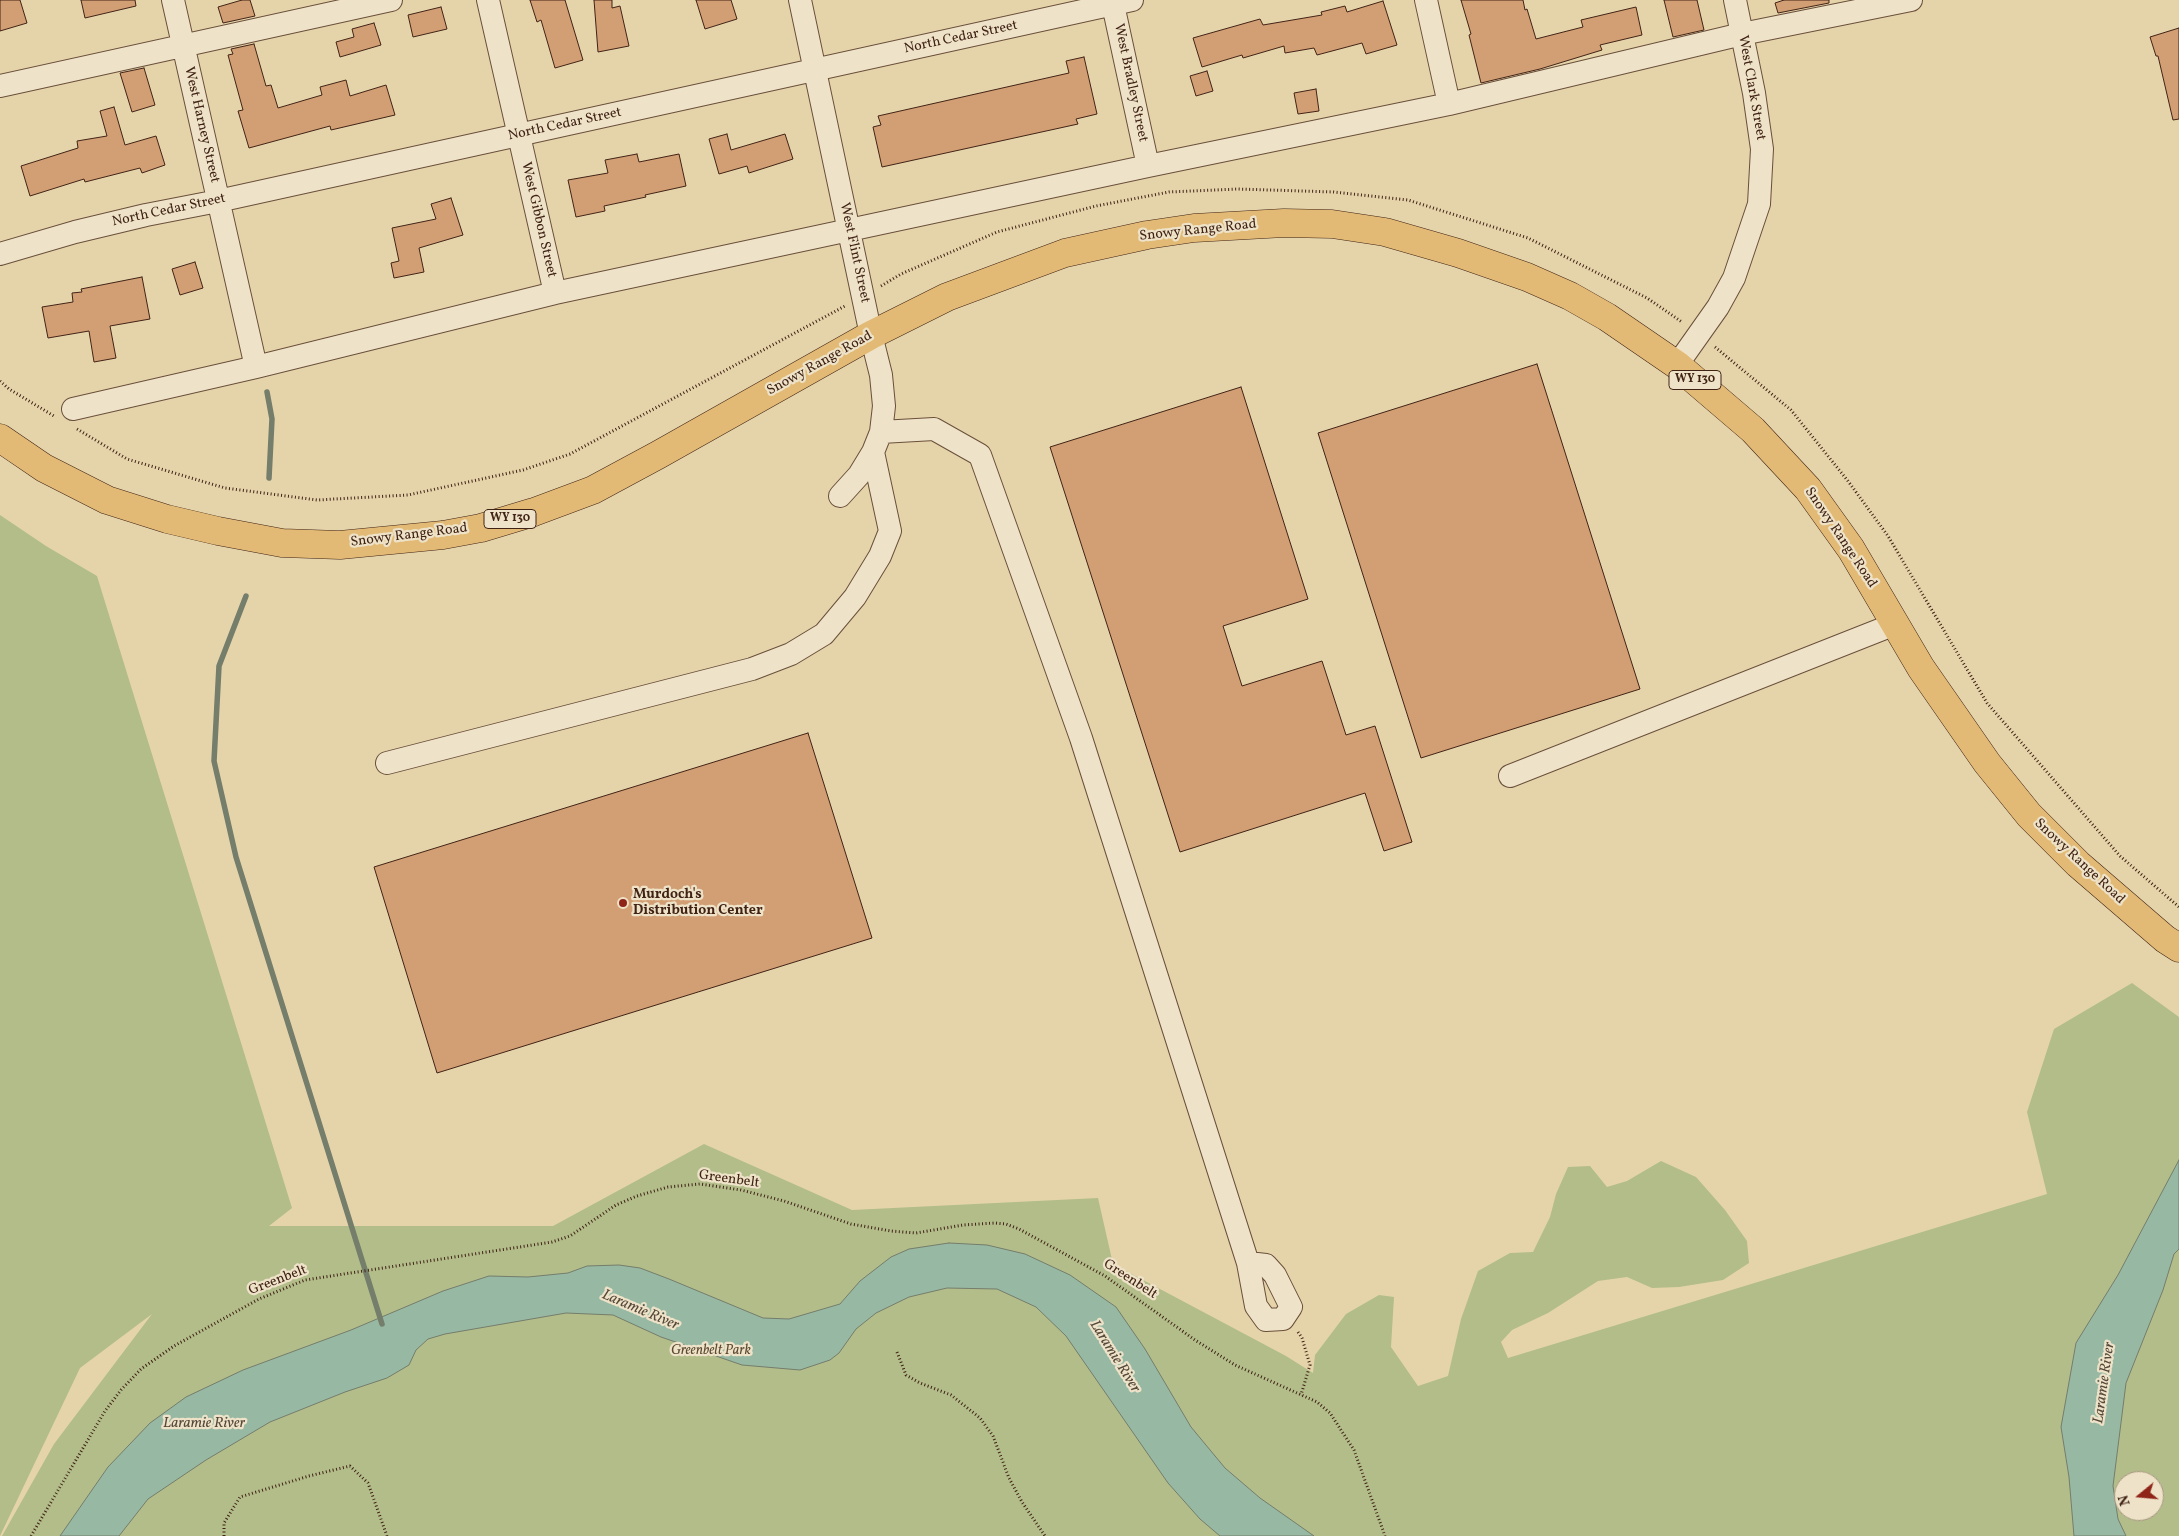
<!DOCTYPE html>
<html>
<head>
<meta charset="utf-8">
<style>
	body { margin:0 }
	#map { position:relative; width:2179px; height:1536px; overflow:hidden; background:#e5d4aa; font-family:Vollkorn,serif }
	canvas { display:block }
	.north { position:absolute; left:2114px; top:1471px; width:50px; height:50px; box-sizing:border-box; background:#eee3c8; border:1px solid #a99681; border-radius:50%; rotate:253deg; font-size:14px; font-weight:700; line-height:20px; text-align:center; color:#412316 }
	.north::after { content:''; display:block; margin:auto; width:18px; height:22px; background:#8f2418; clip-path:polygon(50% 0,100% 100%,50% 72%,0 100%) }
</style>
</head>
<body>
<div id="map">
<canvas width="2179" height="1536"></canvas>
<div class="north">N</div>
</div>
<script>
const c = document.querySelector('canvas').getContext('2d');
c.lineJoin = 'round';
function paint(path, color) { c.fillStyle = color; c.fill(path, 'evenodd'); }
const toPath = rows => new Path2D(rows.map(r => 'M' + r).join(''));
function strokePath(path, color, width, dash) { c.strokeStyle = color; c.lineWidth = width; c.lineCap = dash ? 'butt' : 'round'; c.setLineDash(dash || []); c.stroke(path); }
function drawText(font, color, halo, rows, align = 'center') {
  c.font = font + ' Vollkorn,serif'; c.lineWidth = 4.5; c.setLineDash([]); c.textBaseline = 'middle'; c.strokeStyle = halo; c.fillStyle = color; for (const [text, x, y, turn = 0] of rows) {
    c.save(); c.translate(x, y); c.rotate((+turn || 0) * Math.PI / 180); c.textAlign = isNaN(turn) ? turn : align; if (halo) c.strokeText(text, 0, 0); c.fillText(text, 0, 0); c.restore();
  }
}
paint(toPath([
	[0,515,46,546,97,576,292,1208,269,1226,553,1226,704,1144,852,1210,1098,1198,1113,1264,1286,1356,1313,1373,1315,1355,1346,1314,1379,1295,1394,1297,1391,1347,1418,1386,1448,1376,1461,1319,1478,1271,1510,1253,1533,1252,1550,1217,1556,1194,1568,1167,1590,1166,1607,1187,1627,1181,1661,1161,1696,1177,1725,1210,1747,1241,1749,1263,1723,1280,1679,1287,1652,1288,1627,1277,1598,1281,1548,1313,1512,1330,1501,1342,1508,1358,2047,1194,2027,1112,2054,1029,2132,983,2179,1017,2179,1536,2,1536,54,1444,152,1314,80,1368,0,1536],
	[2124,1481,2154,1481,2154,1511,2124,1511]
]), '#b2bd8a');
const water = toPath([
	[2179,1160,2179,1249,2174,1254,2163,1290,2126,1383,2113,1486,2118,1519,2126,1536,2074,1536,2069,1477,2061,1427,2076,1343,2118,1275,2179,1160],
	[949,1243,987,1245,1025,1254,1070,1275,1116,1307,1145,1349,1191,1427,1225,1468,1260,1498,1314,1536,1220,1536,1200,1519,1168,1483,1066,1336,1036,1307,997,1289,947,1288,909,1297,876,1313,856,1329,839,1353,830,1360,800,1370,742,1365,661,1337,613,1315,566,1313,445,1334,428,1339,416,1350,409,1365,387,1378,345,1392,270,1422,206,1460,148,1499,119,1536,60,1536,108,1467,150,1423,186,1397,243,1370,351,1330,443,1291,489,1276,528,1277,568,1273,587,1266,619,1265,640,1268,669,1279,763,1318,789,1319,840,1304,860,1281,891,1257,909,1249,949,1243]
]);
paint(water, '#97b9a4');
strokePath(water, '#757d6b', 1);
strokePath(toPath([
	[267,392,272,419,269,478],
	[246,596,219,666,214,761,236,857,382,1324]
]), '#757d6b', 5.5);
const building = toPath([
	[0,0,20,0,27,23,0,31,0,0],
	[81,0,135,0,136,6,85,18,81,0],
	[242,0,250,0,255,16,223,23,218,7,242,0],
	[530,0,565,0,583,60,555,68,541,20,537,22,530,0],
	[594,0,612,0,612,8,620,6,629,46,598,52,594,0],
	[696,0,731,0,737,19,705,29,696,0],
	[1461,0,1523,0,1525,10,1527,9,1536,39,1583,27,1581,20,1636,7,1642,35,1600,45,1602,50,1540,69,1481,83,1469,35,1471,34,1461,0],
	[1664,0,1697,0,1704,30,1673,37,1664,0],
	[1784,0,1829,0,1829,3,1778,13,1775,3,1784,0],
	[1383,1,1397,45,1366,54,1362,43,1317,55,1314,48,1285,53,1284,46,1243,58,1242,55,1202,67,1193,38,1260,19,1263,25,1322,15,1321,12,1345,6,1347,12,1383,1],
	[441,7,447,29,413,37,408,15,441,7],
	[374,23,381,45,340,57,336,42,354,37,352,29,374,23],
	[2179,28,2179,119,2173,120,2158,56,2156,56,2150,37,2179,28],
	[254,44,266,86,271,85,278,108,322,95,320,87,346,80,350,96,386,85,395,115,331,130,330,126,249,148,238,111,243,110,228,55,233,54,231,49,254,44],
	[1084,57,1097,114,1076,119,1078,124,882,167,873,127,881,125,878,116,1069,73,1066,61,1084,57],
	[144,68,155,105,132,112,120,73,144,68],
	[1207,71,1213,91,1196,96,1190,76,1207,71],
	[1316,89,1319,111,1298,114,1294,93,1316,89],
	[114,107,125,145,156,136,165,165,142,173,140,168,85,182,84,179,30,196,21,166,78,148,77,141,107,136,100,111,114,107],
	[727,134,731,150,785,134,793,159,749,173,747,166,719,174,709,139,727,134],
	[637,154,639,162,679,154,686,186,645,195,646,197,604,206,605,211,576,217,568,180,608,173,605,160,637,154],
	[451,198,463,235,419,248,424,272,394,278,391,263,399,261,392,228,436,219,431,204,451,198],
	[195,262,203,288,180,295,172,269,195,262],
	[142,277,150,319,110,326,116,358,94,362,89,331,48,338,42,307,73,302,72,293,82,292,81,289,142,277],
	[1537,364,1640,689,1421,758,1318,433,1537,364],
	[1241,387,1308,599,1223,626,1242,686,1322,661,1346,735,1375,726,1412,842,1384,851,1365,793,1180,852,1050,447,1241,387],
	[808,733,872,938,437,1073,374,867,808,733]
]);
paint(building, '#d29e73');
strokePath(building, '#412316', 1);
const minor = toPath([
	[173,0,256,367],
	[488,0,555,293],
	[800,0,871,335,881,375,884,406,881,432,873,452,859,475,840,496],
	[1112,0,1148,166],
	[1426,0,1449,104],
	[0,86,391,0],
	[0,254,75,232,146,215,218,201,1132,0],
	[1677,365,1718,307,1734,278,1759,204,1762,149,1754,93,1735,0],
	[73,409,256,367,555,293,1148,166,1449,104,1742,34,1911,0],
	[881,432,934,429,980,455,1081,738,1248,1263,1256,1306,1266,1320,1283,1319,1291,1307,1275,1275,1266,1265,1248,1263],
	[387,763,752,669,791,654,824,634,855,597,880,556,890,531,873,452],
	[1510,776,1895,624]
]);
const major = toPath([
	[0,438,44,468,107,500,167,519,218,531,282,543,340,545,443,535,481,528,534,512,593,490,658,455,871,335,947,297,1065,253,1147,235,1194,228,1284,223,1332,224,1385,232,1458,253,1527,277,1570,296,1607,317,1677,365,1753,430,1808,489,1851,549,1921,668,1987,763,2029,815,2078,864,2165,939,2179,948]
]);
strokePath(minor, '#6a4f3b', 24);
strokePath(major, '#412316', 29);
strokePath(toPath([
	[881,286,901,274,997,232,1096,206,1169,192,1238,189,1334,192,1408,200,1528,238,1647,298,1682,322],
	[1715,347,1791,410,1848,481,1888,536,1987,703,2120,856,2179,907],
	[0,381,9,389,54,416],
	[77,429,127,459,225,488,317,500,408,495,523,470,570,454,845,306],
	[1298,1332,1302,1338,1310,1365,1301,1395],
	[897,1352,906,1375,920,1383,951,1395,980,1418,993,1436,1009,1478,1022,1502,1045,1536],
	[31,1536,105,1411,121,1390,141,1369,174,1346,259,1299,305,1280,552,1242,570,1236,616,1205,637,1196,668,1187,700,1184,741,1190,784,1201,851,1224,891,1231,916,1233,963,1225,995,1223,1006,1224,1019,1229,1105,1276,1195,1340,1235,1365,1317,1402,1330,1413,1354,1450,1385,1536],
	[224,1536,224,1523,240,1497,309,1476,350,1466,368,1483,387,1536]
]), '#412316', 3, [1, 2.5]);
strokePath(minor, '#eee3c8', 22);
strokePath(major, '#e2ba75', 28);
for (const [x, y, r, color] of [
	[623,903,5,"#8f2418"]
]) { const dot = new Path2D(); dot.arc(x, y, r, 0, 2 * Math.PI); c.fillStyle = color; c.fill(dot); strokePath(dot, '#eee3c8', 2); }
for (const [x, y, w] of [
	[1695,380,52],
	[510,519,52]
]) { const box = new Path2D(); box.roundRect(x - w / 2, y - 9.5, w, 19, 4); c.fillStyle = '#eee3c8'; c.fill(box); strokePath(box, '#412316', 1); }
drawText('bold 12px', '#412316', null, [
	["WY 130",1695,380],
	["WY 130",510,519]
]);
drawText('14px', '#412316', '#eee3c8', [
	["North Cedar Street",961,38,-12],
	["West Bradley Street",1130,83,78],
	["West Clark Street",1751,88,80],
	["West Harney Street",201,125,77],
	["North Cedar Street",565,125,-12],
	["North Cedar Street",169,211,-12],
	["West Gibbon Street",538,220,77],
	["Snowy Range Road",1198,231,-6],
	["West Flint Street",854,253,78],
	["Snowy Range Road",820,364,-29],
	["Snowy Range Road",409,536,-7],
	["Snowy Range Road",1840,538,56],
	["Snowy Range Road",2079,862,43],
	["Greenbelt",729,1180,8],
	["Greenbelt",1130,1280,33],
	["Greenbelt",278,1281,-21]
]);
drawText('bold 14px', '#412316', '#eee3c8', [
	["Murdoch's",633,895],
	["Distribution Center",633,911]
], 'left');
drawText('italic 14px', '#5d4a33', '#eee3c8', [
	["Greenbelt Park",711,1351]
]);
drawText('italic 15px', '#56483a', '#eee3c8', [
	["Laramie River",640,1311,23],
	["Laramie River",1114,1357,58],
	["Laramie River",2105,1383,-82],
	["Laramie River",204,1424]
]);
</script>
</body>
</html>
